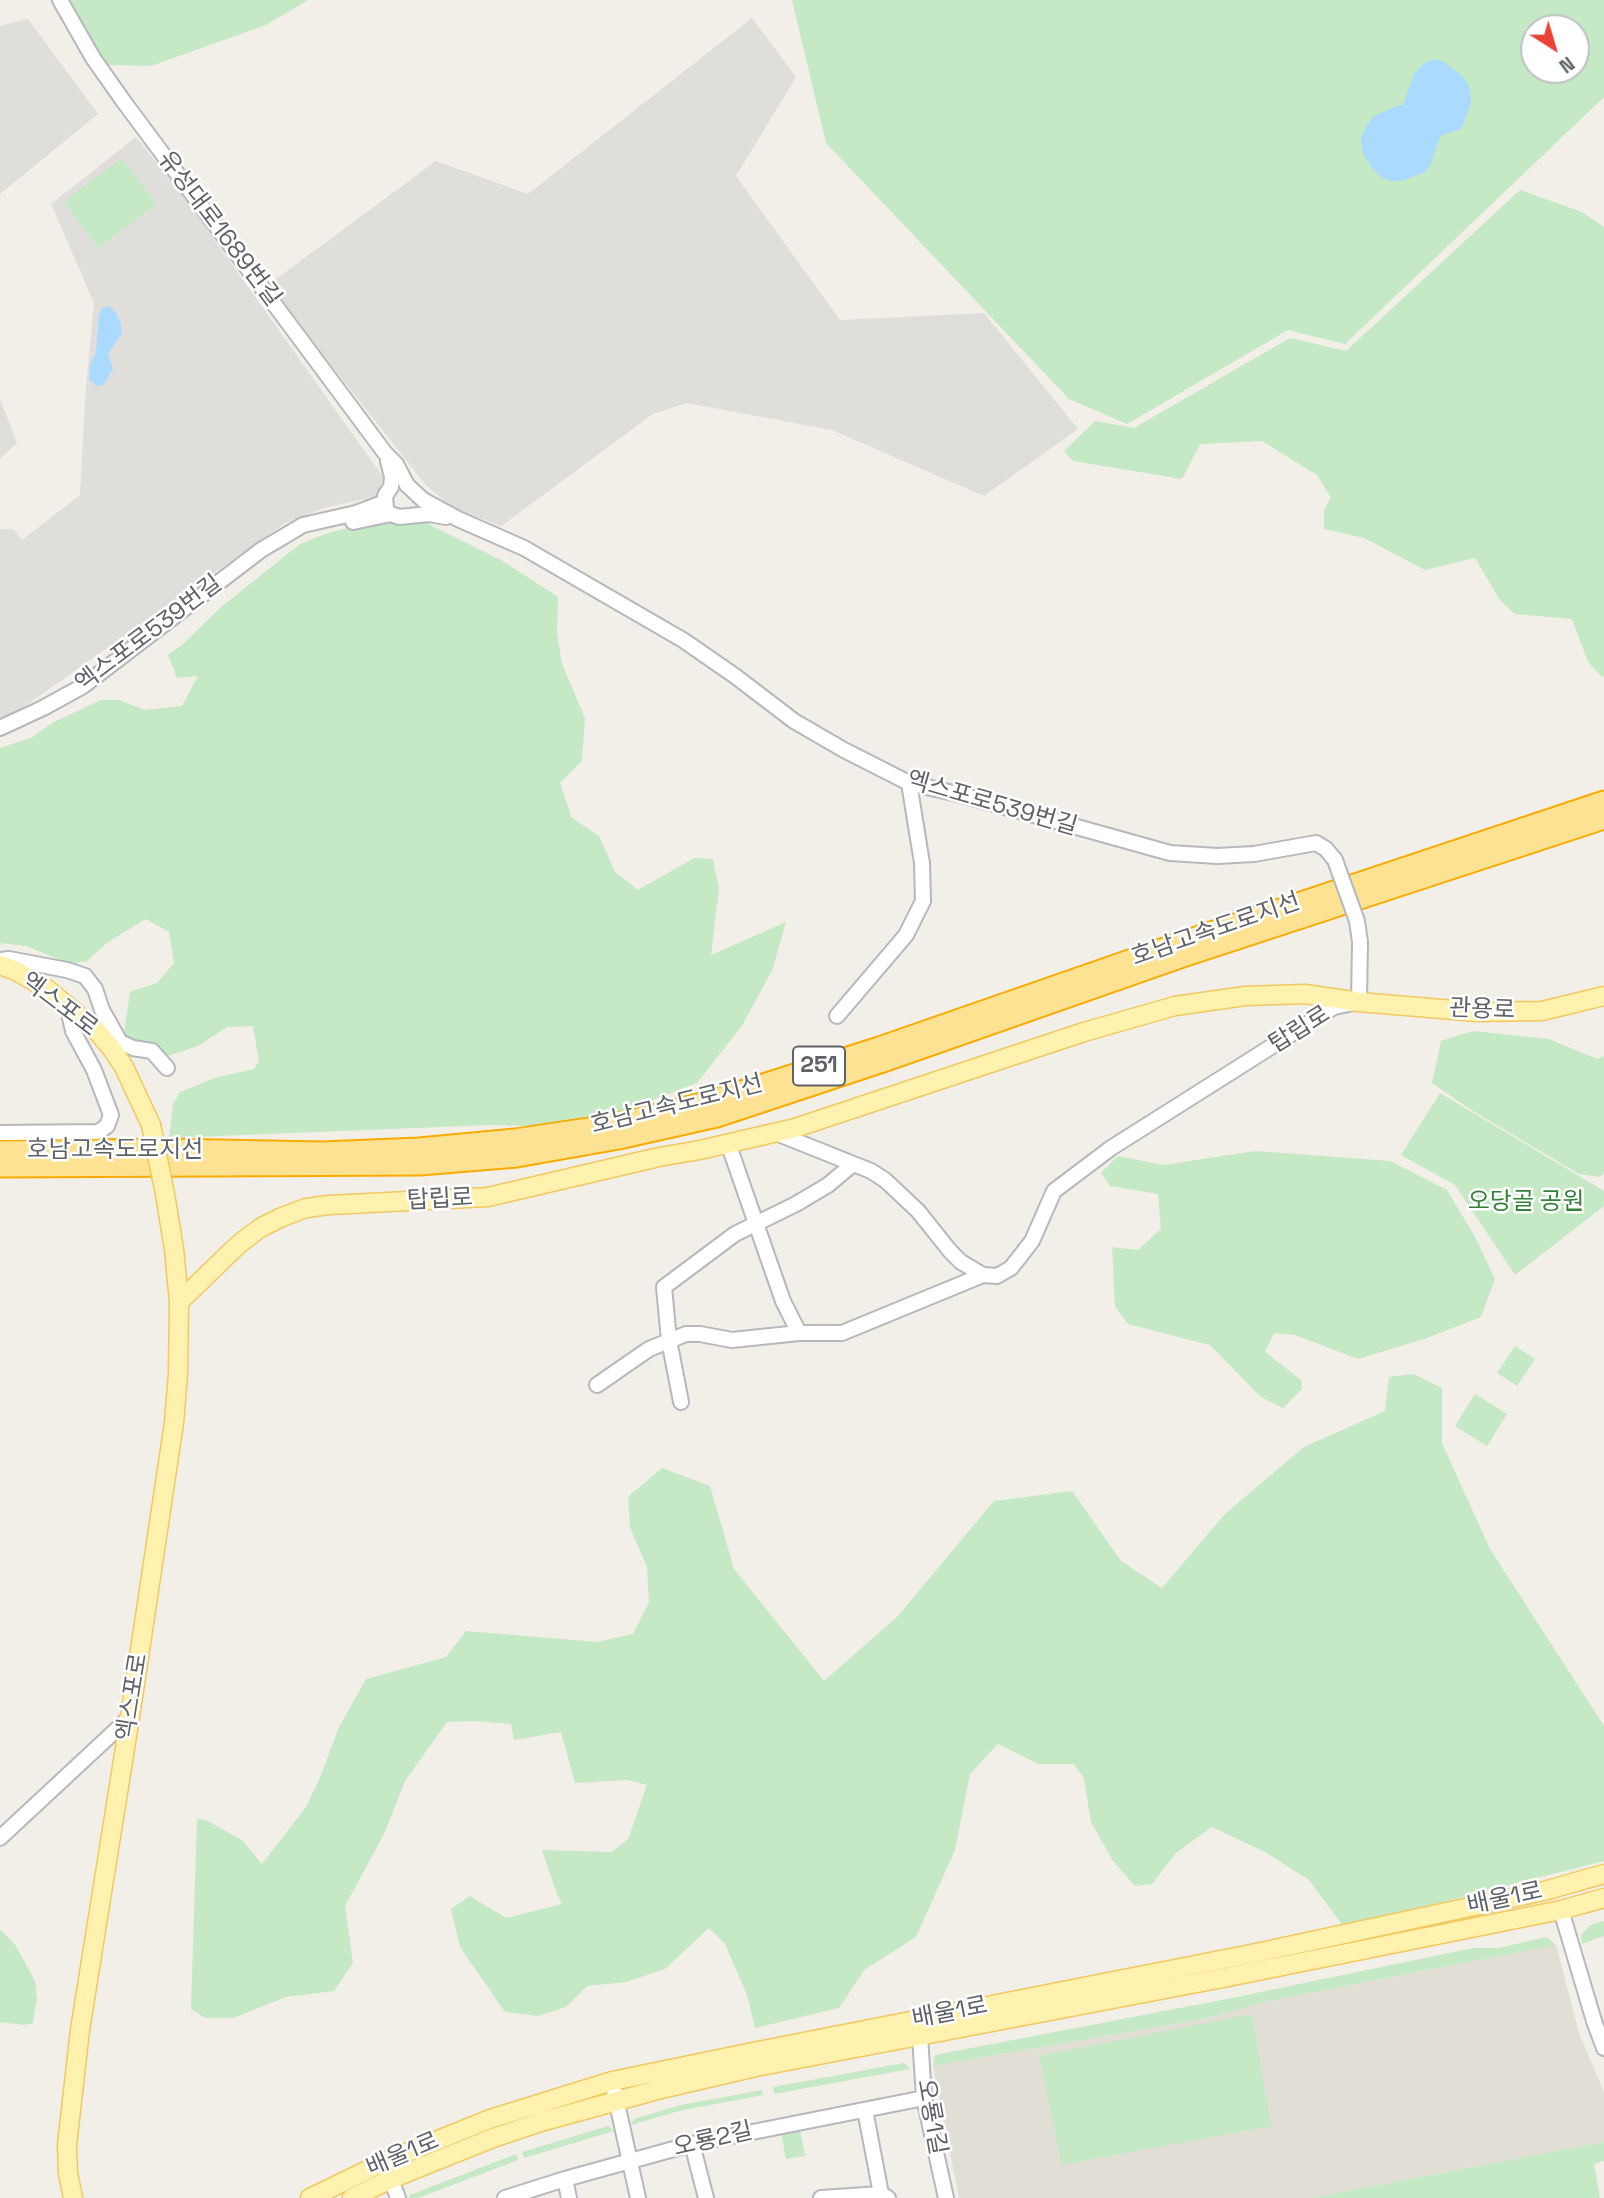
<!DOCTYPE html>
<html>
<head>
<meta charset="utf-8">
<style>
	body { margin:0 }
	#map { position:relative; width:1604px; height:2198px; overflow:hidden; background:#f1efe8; font-family:"Space Grotesk",sans-serif }
	canvas { display:block }
	.north { position:absolute; left:1520px; top:14px; width:70px; height:70px; box-sizing:border-box; background:#fff; border:2px solid #bfc1c3; border-radius:50%; rotate:143deg; font-size:19px; font-weight:700; line-height:28px; text-align:center; color:#5f6368 }
	.north::after { content:''; display:block; margin:auto; width:24px; height:32px; background:#ea4335; clip-path:polygon(50% 0,100% 100%,50% 72%,0 100%) }
</style>
</head>
<body>
<div id="map">
<canvas width="1604" height="2198"></canvas>
<div class="north">N</div>
</div>
<script>
const c = document.querySelector('canvas').getContext('2d');
c.lineJoin = 'round';
function paint(path, color) { c.fillStyle = color; c.fill(path, 'evenodd'); }
const toPath = rows => new Path2D(rows.map(r => 'M' + r).join(''));
function strokePath(path, color, width, dash) { c.strokeStyle = color; c.lineWidth = width; c.lineCap = dash ? 'butt' : 'round'; c.setLineDash(dash || []); c.stroke(path); }
function drawText(font, color, halo, rows, align = 'center') {
  c.font = font + ' "Space Grotesk","Noto Sans KR",sans-serif'; c.lineWidth = 5; c.setLineDash([]); c.textBaseline = 'middle'; c.strokeStyle = halo; c.fillStyle = color; for (const [text, x, y, turn = 0] of rows) {
    c.save(); c.translate(x, y); c.rotate((+turn || 0) * Math.PI / 180); c.textAlign = isNaN(turn) ? turn : align; if (halo) c.strokeText(text, 0, 0); c.fillText(text, 0, 0); c.restore();
  }
}
paint(toPath([
	[752,18,796,77,736,176,840,320,984,313,1078,429,984,496,832,430,687,403,653,414,501,526,452,508,425,484,268,285,436,161,528,194],
	[28,19,98,114,0,194,0,26],
	[136,137,187,201,383,477,378,496,324,508,285,523,15,713,0,718,0,529,13,529,22,540,80,495,86,386,94,303,51,204],
	[0,399,17,443,0,459]
]), '#e0deda');
paint(toPath([
	[1556,1945,1579,2033,1604,2092,1604,2142,1311,2198,959,2198,933,2066,1203,2019,1269,2001]
]), '#e1ded6');
paint(toPath([
	[70,0,308,0,266,25,151,66,106,65],
	[792,0,1604,0,1604,97,1345,344,1288,330,1127,424,1069,399,826,143],
	[1534,28,1576,28,1576,70,1534,70],
	[122,158,157,204,98,248,64,202],
	[1520,190,1582,212,1604,227,1604,676,1602,677,1588,662,1572,619,1515,614,1500,600,1475,558,1425,570,1364,538,1324,529,1324,510,1331,498,1317,475,1262,441,1200,444,1182,479,1073,461,1064,451,1095,421,1134,428,1290,338,1346,351],
	[385,519,418,519,501,560,558,597,557,632,562,664,585,718,582,761,560,783,572,818,599,836,615,872,638,890,694,858,713,859,719,888,711,955,786,922,772,971,741,1027,697,1083,619,1113,537,1126,489,1125,169,1138,173,1104,180,1092,215,1078,254,1069,259,1061,253,1026,227,1027,198,1046,159,1059,123,1040,130,992,157,983,174,963,169,932,146,919,108,942,87,961,70,964,26,946,0,943,0,748,33,737,52,723,101,700,119,700,145,710,182,706,198,676,177,678,168,655,182,645,220,608,300,544,328,533],
	[1473,1031,1549,1039,1597,1059,1604,1056,1604,1173,1600,1177,1579,1174,1473,1111,1432,1083,1441,1041],
	[1440,1093,1604,1191,1604,1206,1515,1275,1455,1185,1401,1155],
	[1255,1151,1390,1161,1447,1190,1475,1237,1495,1279,1481,1317,1424,1339,1358,1359,1295,1335,1274,1333,1265,1352,1301,1380,1302,1389,1283,1408,1261,1397,1210,1345,1128,1324,1115,1306,1112,1247,1138,1250,1161,1229,1158,1194,1110,1186,1101,1173,1118,1156,1164,1165],
	[1515,1346,1535,1359,1517,1386,1497,1373],
	[1414,1374,1442,1388,1442,1443,1490,1549,1604,1726,1604,1861,1344,1927,1309,1880,1265,1852,1212,1827,1176,1853,1152,1884,1135,1886,1113,1861,1091,1822,1084,1778,1074,1764,1038,1764,998,1744,970,1774,955,1850,916,1937,864,1970,839,2008,755,2028,747,1995,725,1944,709,1928,665,1969,626,1982,587,1986,566,2007,538,2016,505,2012,460,1947,451,1909,470,1896,506,1918,562,1904,557,1894,542,1850,612,1852,628,1839,647,1785,628,1780,575,1783,561,1732,514,1740,511,1724,476,1721,447,1722,405,1781,384,1834,345,1906,353,1963,334,1991,286,1997,233,2018,205,2018,191,2009,197,1819,206,1820,242,1840,262,1864,306,1807,320,1778,339,1727,366,1679,446,1657,466,1631,597,1642,633,1634,649,1602,647,1567,630,1528,628,1497,662,1468,710,1486,734,1569,824,1681,897,1617,994,1501,1072,1491,1121,1561,1162,1588,1225,1514,1304,1447,1385,1411,1389,1377],
	[1475,1394,1507,1414,1487,1446,1455,1426],
	[1604,1921,1604,1936,1582,1944,1581,1935,1590,1925],
	[0,1929,16,1946,35,1981,37,1999,33,2023,24,2025,0,2022],
	[1546,1937,1556,1945,1269,2001,1203,2019,933,2066,935,2055,1232,1998,1473,1948,1499,1948],
	[1252,2014,1271,2126,1062,2165,1039,2056],
	[904,2063,910,2069,774,2094,773,2087],
	[762,2090,763,2095,679,2111,631,2125,634,2119,681,2105],
	[608,2126,614,2131,524,2158,522,2152],
	[800,2129,805,2156,786,2159,781,2132],
	[1604,2142,1604,2161,1594,2164,1600,2198,1311,2198],
	[516,2154,518,2160,418,2198,409,2198,410,2195]
]), '#c5e8c5');
paint(toPath([
	[1434,59,1443,61,1463,77,1470,88,1471,103,1461,129,1440,136,1431,164,1425,172,1402,181,1390,181,1381,177,1372,168,1362,151,1361,139,1365,128,1374,116,1397,106,1403,105,1414,74,1423,64],
	[109,306,116,313,121,324,122,333,108,354,113,369,103,385,97,386,89,380,90,365,96,352,99,314,103,308]
]), '#aadaff');
const minor = toPath([
	[60,0,93,58,124,102,385,453,396,464,407,485,423,500,458,519,524,548,683,640,735,676,794,721,844,750,909,783,962,795,1170,853,1217,856,1254,854,1316,843,1326,849,1335,860],
	[386,508,385,496,391,487,392,477,388,461],
	[353,522,391,514,399,517,429,514,446,517],
	[0,728,43,708,83,686,261,550,303,525,356,513,385,502],
	[0,960,9,959,67,970,85,976,95,989,102,1010,120,1042,133,1048,152,1051,167,1068],
	[837,1016,906,935,923,901,922,863,909,783],
	[0,1133,98,1132,107,1126,111,1115,94,1070,73,1031,67,1004],
	[776,1133,871,1171,885,1180,918,1211,950,1251,961,1262,983,1275,997,1276,1011,1268,1032,1241,1054,1191,1111,1148,1334,1007,1359,1002,1360,942,1357,921],
	[728,1143,783,1301,799,1333],
	[597,1385,649,1349,686,1334,700,1334,732,1340,799,1333,842,1333,983,1275],
	[681,1402,669,1340,664,1287,735,1234,796,1204,828,1185,853,1164],
	[0,1838,130,1717],
	[1561,1910,1594,2021,1604,2048],
	[920,2036,924,2098,946,2198],
	[612,2081,638,2198],
	[865,2110,881,2194],
	[692,2144,706,2198],
	[391,2179,398,2198],
	[565,2179,569,2198],
	[505,2198,565,2179,692,2144,924,2098],
	[821,2198,881,2194,888,2198]
]);
const major = toPath([
	[0,965,16,971,47,989,97,1031,112,1049,124,1067,151,1125],
	[179,1302,239,1244,260,1228,282,1217,306,1208,329,1205,488,1197,659,1157,700,1150,795,1128,1084,1032,1175,1006,1245,996,1305,994,1359,1002,1477,1012,1542,1011,1604,996],
	[73,2198,68,2173,67,2145,80,2030,130,1717,174,1423,178,1374,179,1302,174,1249,165,1194],
	[310,2198,386,2161,490,2119,612,2081,753,2052,1256,1953,1544,1891,1604,1874],
	[352,2198,391,2179,493,2138,544,2121,657,2090,756,2067,1218,1979,1561,1910,1604,1898]
]);
const highway = toPath([
	[0,1151,167,1149,322,1152,419,1148,515,1139,615,1124,710,1101,879,1047,1178,943,1604,801],
	[0,1167,420,1165,517,1157,619,1139,717,1117,886,1061,1183,957,1604,819]
]);
strokePath(minor, '#b5b8bc', 18);
strokePath(major, '#f2c960', 21);
strokePath(highway, '#f9ab00', 23);
strokePath(minor, '#fff', 14);
strokePath(major, '#fff2af', 18);
strokePath(highway, '#fde293', 19);
const minorBridge = toPath([
	[1335,860,1357,921]
]);
const majorBridge = toPath([
	[151,1125,165,1194]
]);
strokePath(minorBridge, '#b5b8bc', 18, []);
strokePath(majorBridge, '#f2c960', 21, []);
strokePath(minorBridge, '#fff', 14);
strokePath(majorBridge, '#fff2af', 18);
for (const [x, y, w] of [
	[819,1066,52]
]) { const box = new Path2D(); box.roundRect(x - w / 2, y - 19.5, w, 39, 5); c.fillStyle = '#fff'; c.fill(box); strokePath(box, '#5f6368', 2); }
drawText('bold 23px', '#5f6368', null, [
	["251",819,1066]
]);
drawText('24px', '#5f6368', '#fff', [
	["유성대로1689번길",219,229,53],
	["엑스포로539번길",149,634,-37],
	["엑스포로539번길",992,804,16],
	["호남고속도로지선",1216,930,-19],
	["엑스포로",59,1005,37],
	["관용로",1482,1010,2],
	["탑립로",1300,1030,-32],
	["호남고속도로지선",677,1105,-14],
	["호남고속도로지선",115,1150],
	["탑립로",440,1200,-3],
	["엑스포로",133,1697,-81],
	["배울1로",1505,1899,-12],
	["배울1로",950,2013,-11],
	["오룡1길",931,2117,80],
	["오룡2길",713,2140,-13],
	["배울1로",403,2155,-23]
]);
drawText('24px', '#348238', '#fff', [
	["오당골 공원",1526,1202]
]);
</script>
</body>
</html>
